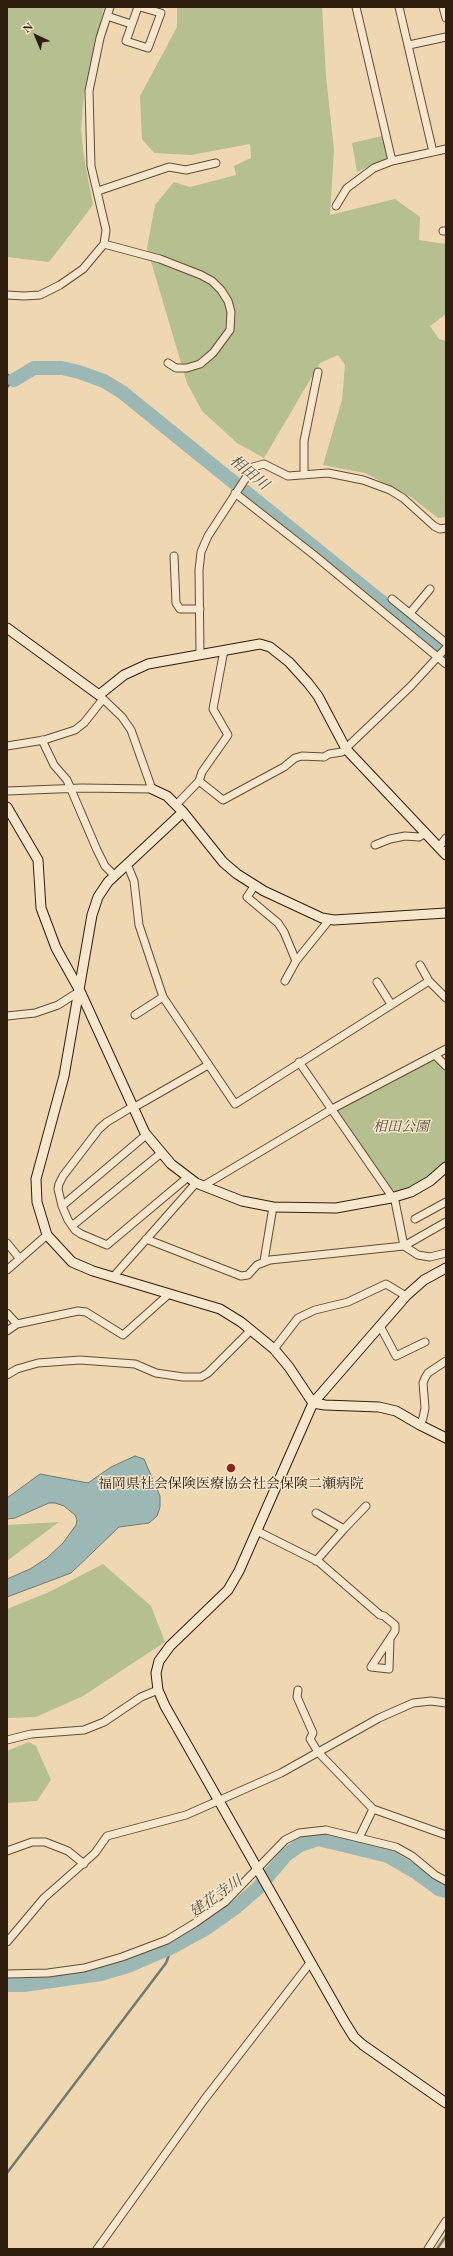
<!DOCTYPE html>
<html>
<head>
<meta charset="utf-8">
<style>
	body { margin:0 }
	#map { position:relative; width:453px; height:2256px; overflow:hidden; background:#efd8b1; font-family:"EB Garamond",serif }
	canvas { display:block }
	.frame { position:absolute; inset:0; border:8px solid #2f1d0d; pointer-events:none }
	.north { position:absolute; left:16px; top:16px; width:40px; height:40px; -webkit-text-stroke:3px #f5e6cc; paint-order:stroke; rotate:316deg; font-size:11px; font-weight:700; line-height:16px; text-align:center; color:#2f1d0d }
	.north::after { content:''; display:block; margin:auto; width:14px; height:18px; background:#2f1d0d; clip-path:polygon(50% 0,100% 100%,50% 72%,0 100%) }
</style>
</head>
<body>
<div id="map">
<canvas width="453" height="2256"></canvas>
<div class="frame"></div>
<div class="north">N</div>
</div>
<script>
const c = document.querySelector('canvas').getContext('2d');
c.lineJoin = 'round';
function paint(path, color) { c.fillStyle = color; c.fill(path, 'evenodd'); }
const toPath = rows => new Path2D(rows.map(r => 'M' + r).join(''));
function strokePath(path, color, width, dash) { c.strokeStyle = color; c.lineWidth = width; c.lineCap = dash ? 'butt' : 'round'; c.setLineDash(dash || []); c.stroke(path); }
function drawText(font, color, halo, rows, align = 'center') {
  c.font = font + ' "EB Garamond","Noto Serif JP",serif'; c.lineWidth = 3; c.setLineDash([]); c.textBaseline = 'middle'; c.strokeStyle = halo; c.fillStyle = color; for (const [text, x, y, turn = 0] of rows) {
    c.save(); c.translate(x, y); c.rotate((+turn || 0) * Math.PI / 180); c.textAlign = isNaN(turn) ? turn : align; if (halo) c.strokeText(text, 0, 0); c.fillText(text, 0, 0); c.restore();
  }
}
paint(toPath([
	[7,7,104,7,84,93,81,129,84,157,93,205,49,262,7,257],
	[177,7,322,7,326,76,334,150,330,215,395,199,420,217,419,240,446,244,446,314,430,326,439,339,446,341,446,517,438,518,411,497,365,473,323,465,342,400,345,365,338,355,320,363,264,458,237,443,202,411,187,383,147,248,155,205,174,182,190,187,236,175,234,166,251,158,250,144,191,155,154,153,142,139,140,96,177,27],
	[382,136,387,158,357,172,352,143],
	[434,1059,446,1071,446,1162,425,1180,396,1192,386,1186,338,1114,338,1109],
	[59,1522,7,1561,7,1525],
	[103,1564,151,1606,165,1642,83,1696,36,1717,7,1718,7,1609,47,1593],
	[29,1742,36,1746,51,1780,37,1801,7,1803,7,1751]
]), '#b5bf8f');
const water = toPath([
	[135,1456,144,1459,160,1496,160,1507,157,1516,149,1523,119,1527,71,1573,7,1597,7,1579,30,1569,47,1558,63,1543,76,1525,77,1520,75,1515,64,1506,55,1503,49,1503,15,1518,7,1519,7,1498,40,1474,88,1483,111,1467,135,1456]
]);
paint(water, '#9cb8b4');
strokePath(water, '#707a71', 1);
strokePath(toPath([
	[7,374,14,380,7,387],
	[7,2173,166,1963,172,1947],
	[437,2249,446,2236]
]), '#707a71', 2.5);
strokePath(toPath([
	[14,380,34,368,62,368,79,372,104,381,122,392,446,654],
	[7,1985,24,1985,101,1974,128,1966,172,1947,205,1929,235,1908,258,1888,286,1855,300,1845,318,1839,388,1856,417,1873,439,1889,446,1891]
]), '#9cb8b4', 14);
const street = toPath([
	[138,7,126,41,148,48,161,13,140,7],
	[356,7,392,161],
	[399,7,433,152],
	[443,7,446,18],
	[107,16,131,24],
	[409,45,446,37],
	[98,191,169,167,186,170,216,163],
	[336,206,347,188,374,168,392,161,446,149],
	[443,231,446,231],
	[104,244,160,259,201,275,212,281,221,290,228,301,231,312,230,330,213,353,200,364,187,368,176,368,168,363],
	[7,295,24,296,40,295,60,285,83,269,104,244,106,230,91,166,89,91,100,38,110,7],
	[304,475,304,441,318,372],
	[235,493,314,555,446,664],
	[174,556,176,603,180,609,200,609],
	[392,599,446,643],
	[410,613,430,589],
	[200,653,199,570,201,552,208,536,253,467,264,464,288,476,328,473,363,480,390,490,403,498,434,526,440,529,446,528],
	[42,740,54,765,67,780,97,850,105,866,115,876],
	[7,746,44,740,75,730,84,723,103,699],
	[199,781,223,800,284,767,295,758,302,756,324,757,329,754,342,752,411,686,446,648],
	[7,791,82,788,152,789,131,730,122,717,99,695],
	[176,805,199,781,202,772,228,735,213,709,224,650],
	[375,845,390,839,405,836,419,837,426,833],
	[439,847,446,838],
	[127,864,134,881,139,925,163,997],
	[255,885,247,897,278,923,284,932,296,961],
	[420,965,429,981],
	[285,981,296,961,330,919],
	[377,982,391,1004],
	[135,1015,163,997,235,1104,429,981,446,998],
	[7,1016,35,1013,58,1005,80,991],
	[436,1056,446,1066],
	[299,1062,395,1201,404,1246,418,1255,430,1257,446,1253],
	[132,1107,107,1122,99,1129,63,1176,59,1184,58,1189,62,1206,68,1220,75,1230,81,1234,107,1245,188,1177],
	[133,1108,208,1065],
	[203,1186,332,1109,446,1049],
	[62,1206,146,1135],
	[415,1219,446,1202],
	[72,1226,160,1154],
	[146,1239,241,1276,248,1275,257,1265,270,1260,404,1246,446,1222],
	[7,1243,20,1259],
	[264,1261,273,1207],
	[7,1270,47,1235],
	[113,1277,196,1183],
	[7,1313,17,1324],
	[380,1326,396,1356,425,1342],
	[7,1331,17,1324,78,1311,86,1312,123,1335,169,1294],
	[274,1349,298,1318,315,1310,348,1302,386,1284,406,1296],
	[7,1375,17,1369,38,1363,80,1360,135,1364,156,1373,183,1377,201,1377,208,1373,251,1330],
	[420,1425,423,1418,425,1408,423,1383,425,1378,428,1373,446,1361],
	[316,1513,344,1529,316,1561],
	[344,1529,366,1506],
	[257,1531,319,1562,380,1615,384,1616,395,1625,395,1631,371,1667,389,1669,390,1639],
	[298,1690,297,1697,313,1733,310,1739,318,1752,373,1809,446,1835],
	[7,1740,31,1734,84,1730,104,1722,141,1697,158,1690],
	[359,1838,373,1809],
	[7,1851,32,1842,45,1842,68,1851,84,1864],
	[7,1942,44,1898,95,1853,107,1836,186,1815,281,1773,379,1718,413,1703,431,1701,446,1703],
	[7,1974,48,1973,84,1968,122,1957,167,1940,195,1923,225,1902,285,1840,299,1833,326,1830,396,1847,412,1856,435,1875,446,1881],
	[97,2249,204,2100,310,1963],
	[428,2249,446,2221]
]);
const secondary = toPath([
	[7,628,99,695,124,675,148,664,260,644,270,647,289,662,308,683,318,696,346,749,446,855],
	[152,789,167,796,183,812,223,862,237,874,264,891,322,918,334,920,446,913],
	[7,807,38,860,41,908,56,948,80,991,145,1133,171,1164,196,1183,242,1201,273,1207,336,1208,391,1198,411,1192,430,1181,446,1167],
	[183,812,108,882,98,897,92,915,64,1076,36,1179,37,1202,47,1235,72,1262,93,1271,220,1309,241,1322,274,1349,289,1367,313,1403,325,1405,379,1407,396,1411,420,1425,446,1438],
	[446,1268,424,1280,406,1296,313,1403,239,1571,228,1590,170,1646,159,1661,156,1673,158,1690,165,1706,344,2021,354,2037,363,2045,446,2103]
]);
strokePath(street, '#5f4c36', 9);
strokePath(secondary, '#2f1d0d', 11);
strokePath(street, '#f5e6cc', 7);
strokePath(secondary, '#f5e6cc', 9);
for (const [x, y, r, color] of [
	[231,1468,5,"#8f2418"]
]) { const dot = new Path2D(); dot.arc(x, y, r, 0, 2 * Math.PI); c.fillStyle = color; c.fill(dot); strokePath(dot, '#f5e6cc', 1.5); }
drawText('italic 14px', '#574e34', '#f5e6cc', [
	["相田公園",401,1127]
]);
drawText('14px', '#2f1d0d', '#f5e6cc', [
	["福岡県社会保険医療協会社会保険二瀬病院",231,1484]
]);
drawText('italic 15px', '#504c3f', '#f5e6cc', [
	["相田川",249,473,39],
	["建花寺川",216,1897,-35]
]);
</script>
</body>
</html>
